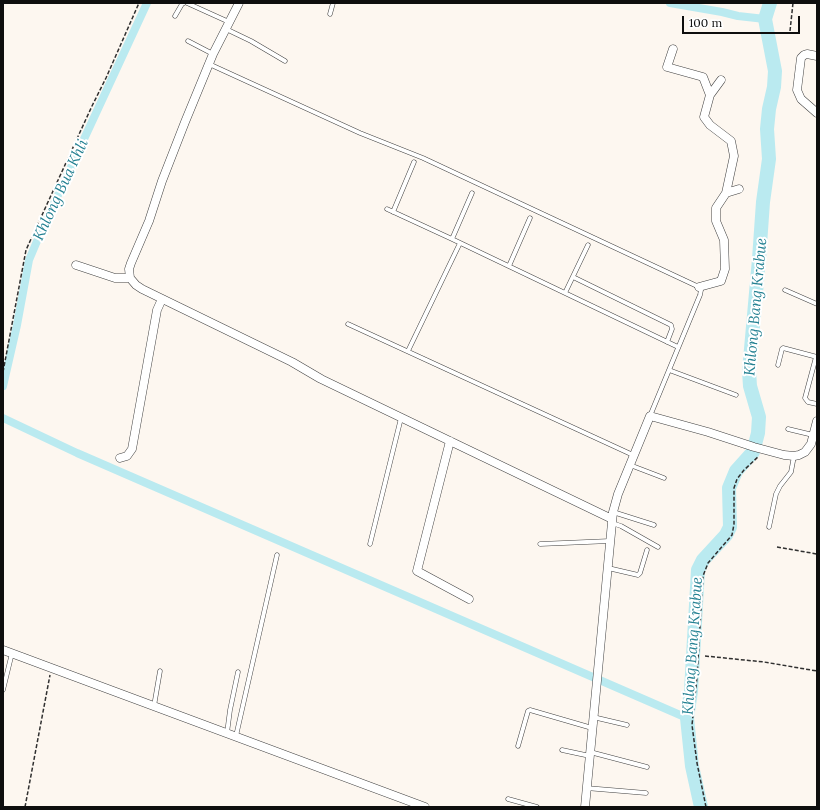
<!DOCTYPE html>
<html>
<head>
<meta charset="utf-8">
<style>
	body { margin:0 }
	#map { position:relative; width:820px; height:810px; overflow:hidden; background:#fdf7f0; font-family:Lora,serif }
	canvas { display:block }
	.frame { position:absolute; inset:0; border:4px solid #0e0e0e; pointer-events:none }
	.scale { position:absolute; left:682px; top:16px; width:118px; height:18px; box-sizing:border-box; border:2px solid #0e0e0e; border-top:0; padding-left:5px; font-size:12px; line-height:14px; white-space:nowrap; color:#0e0e0e; -webkit-text-stroke:3px #fff; paint-order:stroke }
</style>
</head>
<body>
<div id="map">
<canvas width="820" height="810"></canvas>
<div class="frame"></div>
<div class="scale">100 m</div>
</div>
<script>
const c = document.querySelector('canvas').getContext('2d');
c.lineJoin = 'round';
const toPath = rows => new Path2D(rows.map(r => 'M' + r).join(''));
function strokePath(path, color, width, dash) { c.strokeStyle = color; c.lineWidth = width; c.lineCap = dash ? 'butt' : 'round'; c.setLineDash(dash || []); c.stroke(path); }
function drawText(font, color, halo, rows, align = 'center') {
  c.font = font + ' Lora,serif'; c.lineWidth = 4; c.setLineDash([]); c.textBaseline = 'middle'; c.strokeStyle = halo; c.fillStyle = color; for (const [text, x, y, turn = 0] of rows) {
    c.save(); c.translate(x, y); c.rotate((+turn || 0) * Math.PI / 180); c.textAlign = isNaN(turn) ? turn : align; if (halo) c.strokeText(text, 0, 0); c.fillText(text, 0, 0); c.restore();
  }
}
strokePath(toPath([
	[670,3,722,12,738,16,765,19],
	[3,386,17,325,29,260,40,234,147,3],
	[3,418,77,453,687,718]
]), '#baeaf0', 8);
strokePath(toPath([
	[701,807,692,766,687,718,691,691,698,570,703,560,726,535,730,527,729,488,736,471,753,452,758,433,759,417,750,386,749,371,759,259,763,202,769,159,767,129,769,109,774,87,775,71,765,19,770,3]
]), '#baeaf0', 14);
const lane = toPath([
	[187,3,229,22],
	[330,14,333,3],
	[175,16,182,4,184,3],
	[226,29,251,41,285,61],
	[188,41,213,54],
	[209,64,360,133,423,158,699,287,701,290,700,295,650,416],
	[387,209,452,239,678,347],
	[393,212,414,162],
	[452,239,472,193],
	[509,266,530,218],
	[573,277,671,325,672,329,667,342],
	[785,290,817,304],
	[565,293,588,245],
	[348,324,633,455],
	[408,351,460,243],
	[816,357,805,398,808,402,817,404],
	[778,365,782,349,783,348,817,357],
	[669,370,736,395],
	[788,429,813,435],
	[630,465,664,478],
	[613,512,654,525],
	[612,523,621,526,658,547],
	[769,527,776,494,780,486,791,472,794,456],
	[370,544,401,418],
	[540,544,610,541],
	[608,568,638,575,640,573,647,550],
	[3,690,12,653],
	[154,706,160,671],
	[593,717,627,725],
	[227,733,230,710,238,672],
	[236,736,277,555],
	[518,746,528,711,530,710,592,728],
	[562,750,590,756],
	[590,752,647,767],
	[586,788,646,793],
	[508,799,537,807]
]);
const street = toPath([
	[239,3,213,54,185,122,162,181,149,221,131,263,129,269,130,278,136,285,142,289,292,362,321,379,612,519],
	[673,49,667,67,703,77,710,95],
	[817,56,807,54,804,55,801,58,797,90,801,99,817,113],
	[721,80,710,95,704,117,710,125,731,141,734,156,726,193],
	[76,265,115,278,130,278],
	[699,287,721,281,725,269,724,240,716,221,716,208,726,193,739,189],
	[450,441,417,571,469,599],
	[120,458,127,456,132,449,157,310,162,299],
	[3,650,425,807],
	[585,807,613,512,618,494,650,416,708,432,754,447,784,455,794,456,799,455,805,452,811,444,817,421]
]);
strokePath(lane, '#414141', 5);
strokePath(street, '#414141', 9);
strokePath(toPath([
	[790,31,793,3],
	[3,372,26,250,92,106,106,78,139,3],
	[777,547,817,554],
	[705,656,764,662,817,671],
	[25,807,50,675],
	[706,807,697,763,692,725,697,677,703,576,708,563,732,535,734,524,734,488,737,479,744,470,759,456]
]), '#303030', 1.5, [4, 2]);
strokePath(lane, '#fff', 4);
strokePath(street, '#fff', 8);
drawText('italic 15px', '#248192', '#fff', [
	["Khlong Bua Khli",61,190,-65],
	["Khlong Bang Krabue",756,307,-85],
	["Khlong Bang Krabue",693,646,-86]
]);
</script>
</body>
</html>
